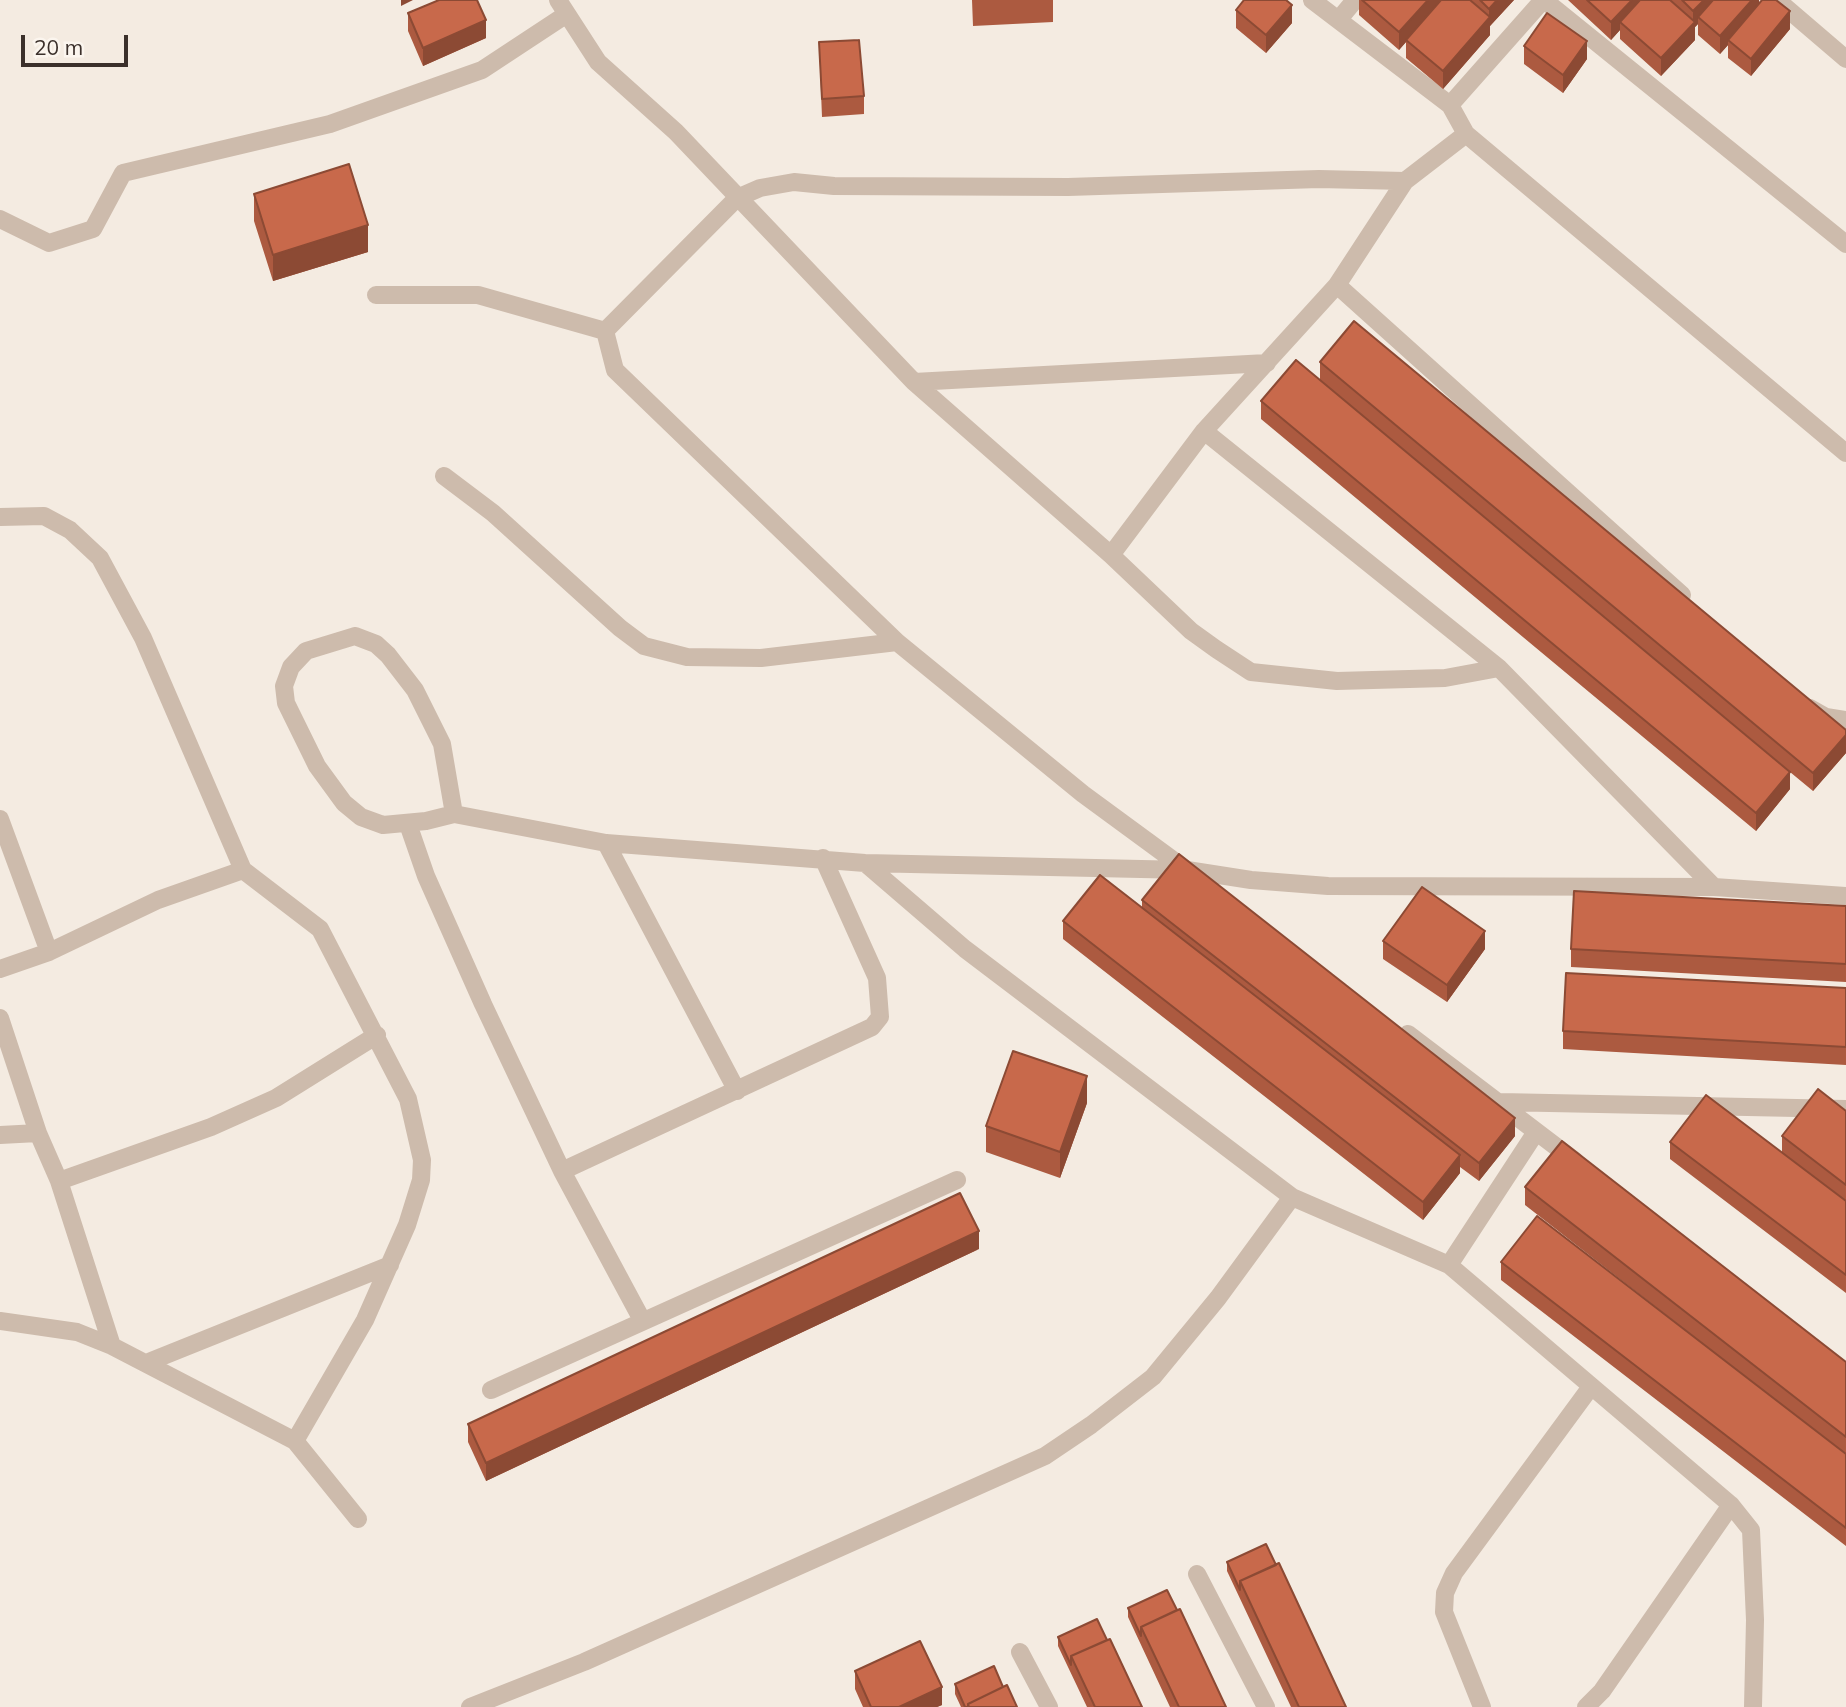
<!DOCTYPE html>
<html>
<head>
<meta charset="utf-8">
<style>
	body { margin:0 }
	#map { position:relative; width:1846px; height:1707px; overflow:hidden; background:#f4ebe1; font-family:Mulish,sans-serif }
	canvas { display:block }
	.scale { position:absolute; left:21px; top:35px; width:107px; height:32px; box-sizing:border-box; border:4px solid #3b302b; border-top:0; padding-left:9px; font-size:21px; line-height:24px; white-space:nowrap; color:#3b302b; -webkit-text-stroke:5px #fbf5ee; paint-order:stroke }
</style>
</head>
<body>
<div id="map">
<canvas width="1846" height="1707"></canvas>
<div class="scale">20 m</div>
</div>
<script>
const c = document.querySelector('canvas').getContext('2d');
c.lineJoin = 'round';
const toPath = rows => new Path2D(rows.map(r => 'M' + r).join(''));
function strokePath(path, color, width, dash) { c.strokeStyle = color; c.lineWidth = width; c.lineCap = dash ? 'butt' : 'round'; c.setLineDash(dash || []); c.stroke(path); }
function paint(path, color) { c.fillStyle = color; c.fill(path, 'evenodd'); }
strokePath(toPath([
	[558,0,598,62,676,132,914,382,1111,555,1191,631,1216,649,1251,672,1337,681,1445,678,1499,668],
	[1312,0,1450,105,1466,134,1846,453],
	[1544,0,1846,244],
	[1777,0,1846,59],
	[1340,18,1355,0],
	[1450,105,1543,0],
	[0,219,49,243,93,229,123,173,330,124,482,70,567,14],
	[1337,285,1682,595],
	[376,295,478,295,605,331],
	[914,382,1267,363],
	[1204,431,1499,668,1714,887],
	[444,476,493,513,620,628,644,646,687,657,761,658,897,642],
	[0,517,44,516,70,530,100,558,143,638,243,870,320,929,408,1099,422,1160,421,1180,407,1225,365,1320,295,1441],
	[1111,555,1204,431,1337,285,1405,181,1466,134],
	[355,636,376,644,388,655,415,690,442,744,454,814,426,821,383,825,361,817,344,803,317,766,286,703,284,686,291,667,306,651,355,636],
	[1810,708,1826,717,1846,720],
	[454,814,606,843,865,863,1187,870,1251,880,1328,886,1714,887,1846,896],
	[0,819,49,952],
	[408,824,426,876,483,1004,562,1171,642,1320],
	[606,843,737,1091],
	[865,863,965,949,1292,1197,1449,1265,1731,1505,1751,1530,1755,1620,1753,1707],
	[1192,874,1083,794,897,642,615,370,605,331,737,198,760,188,794,182,834,186,1068,187,1319,179,1405,181],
	[0,969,49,952,158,900,243,870],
	[0,1018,38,1133],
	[1408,1034,1575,1161],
	[1500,1102,1846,1109],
	[0,1135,38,1133,59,1181,112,1346],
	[562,1171,872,1027,880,1017,877,978,823,858],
	[59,1181,211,1127,276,1098,377,1035],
	[1449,1265,1536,1132],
	[0,1321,77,1332,112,1346,295,1441,358,1519],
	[146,1363,390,1265],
	[491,1390,957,1180],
	[1197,1574,1266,1707],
	[1020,1652,1049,1707],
	[470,1707,584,1662,1045,1456,1091,1425,1153,1377,1218,1298,1292,1197],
	[1482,1707,1444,1612,1445,1593,1454,1573,1590,1388],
	[1586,1707,1602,1691,1731,1505]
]), '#cdbbac', 18);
paint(toPath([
	[972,0,1053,0,1053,22,973,26],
	[1359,0,1514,0,1490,26,1490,35,1443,89,1406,58,1406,42,1399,50,1359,15],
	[1568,0,1759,0,1759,4,1790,29,1751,76,1728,58,1728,45,1720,54,1698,35,1698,24,1695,27,1695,40,1661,76,1620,39,1620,30,1611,40],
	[1236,10,1292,23,1266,53,1236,28],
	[408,13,486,38,423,66,408,31],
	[819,42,864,96,864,114,822,117],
	[1524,46,1587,59,1563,93,1524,64],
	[254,194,368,252,273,281,254,221],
	[1320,362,1846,730,1846,753,1813,791,1790,772,1790,789,1756,831,1261,419,1261,401,1320,379],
	[1142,900,1515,1136,1479,1181,1460,1167,1460,1173,1423,1220,1063,939,1063,921,1142,908],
	[1846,906,1846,982,1571,967,1571,949],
	[1383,941,1485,949,1447,1002,1383,959],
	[1846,988,1846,1065,1563,1049,1563,1031],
	[1087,1103,1060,1178,986,1152,986,1126],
	[1846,1111,1846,1293,1670,1159,1670,1142,1782,1153,1782,1136],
	[1525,1187,1846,1362,1846,1546,1501,1280,1501,1262,1775,1400,1525,1205],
	[979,1249,486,1481,468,1442,468,1424],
	[1227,1562,1346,1707,1291,1707,1227,1571],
	[1128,1608,1177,1610,1226,1707,1170,1707,1128,1617],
	[1058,1637,1107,1640,1142,1707,1087,1707,1058,1646],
	[855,1671,942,1705,937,1707,863,1707,855,1689],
	[955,1684,1003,1687,1017,1707,961,1707,955,1694]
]), '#ac5a40');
paint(toPath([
	[401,0,413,0,401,6],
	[1428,0,1444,0,1406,40,1406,42,1399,50,1399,32],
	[1497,0,1514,0,1490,26,1490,35,1443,89,1443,71,1489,18,1489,9],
	[1632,0,1645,0,1620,22,1620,30,1611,40,1611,22],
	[1704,0,1722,0,1698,17,1698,24,1695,27,1695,40,1661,76,1661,58,1693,24,1693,11],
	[1752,0,1759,0,1759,10,1728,40,1728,45,1720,54,1720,36],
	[1292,5,1292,23,1266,53,1266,35],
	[1790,11,1790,29,1751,76,1751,59],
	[486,20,486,38,423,66,423,48],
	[1587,41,1587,59,1563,93,1563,75],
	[368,225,368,252,273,281,273,255],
	[1846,735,1846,753,1813,791,1813,773],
	[1790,772,1790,789,1756,831,1756,813],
	[1485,931,1485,949,1447,1002,1447,985],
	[1087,1076,1087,1103,1060,1178,1060,1152],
	[1515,1118,1515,1136,1479,1181,1479,1163],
	[1460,1155,1460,1173,1423,1220,1423,1202],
	[979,1231,979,1249,486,1481,486,1463],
	[942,1687,942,1705,937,1707,899,1707]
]), '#8c4a34');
const building = toPath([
	[439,0,477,0,486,20,423,48,408,13,439,0],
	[1244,0,1286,0,1292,5,1266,35,1236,10,1244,0],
	[1362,0,1428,0,1399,32,1362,0],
	[1441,0,1470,0,1490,17,1443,71,1406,40,1441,0],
	[1480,0,1497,0,1489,9,1480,0],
	[1587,0,1632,0,1611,22,1587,0],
	[1640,0,1670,0,1695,22,1661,58,1620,22,1640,0],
	[1682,0,1704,0,1693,11,1682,0],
	[1713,0,1752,0,1720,36,1698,17,1713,0],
	[1762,0,1776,0,1790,11,1751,59,1728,40,1762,0],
	[1547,13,1587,41,1563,75,1524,46,1547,13],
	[859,40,864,96,822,99,819,42,859,40],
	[349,164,368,225,273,255,254,194,349,164],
	[1354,321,1846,730,1846,735,1813,773,1320,362,1354,321],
	[1296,360,1790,772,1756,813,1261,401,1296,360],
	[1179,854,1515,1118,1479,1163,1142,900,1179,854],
	[1100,875,1460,1155,1423,1202,1063,921,1100,875],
	[1422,887,1485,931,1447,985,1383,941,1422,887],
	[1574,891,1846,906,1846,964,1571,949,1574,891],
	[1566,973,1846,988,1846,1047,1563,1031,1566,973],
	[1013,1051,1087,1076,1060,1152,986,1126,1013,1051],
	[1818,1089,1846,1111,1846,1185,1782,1136,1818,1089],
	[1706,1095,1846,1201,1846,1275,1670,1142,1706,1095],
	[1562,1141,1846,1362,1846,1437,1525,1187,1562,1141],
	[960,1193,979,1231,486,1463,468,1424,960,1193],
	[1537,1216,1846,1454,1846,1528,1501,1262,1537,1216],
	[1266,1544,1276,1565,1240,1581,1240,1590,1227,1562,1266,1544],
	[1279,1563,1346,1707,1299,1707,1240,1581,1279,1563],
	[1167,1590,1177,1610,1141,1627,1141,1636,1128,1608,1167,1590],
	[1180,1609,1226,1707,1179,1707,1141,1627,1180,1609],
	[1097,1619,1107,1640,1071,1656,1071,1665,1058,1637,1097,1619],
	[1110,1639,1142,1707,1095,1707,1071,1656,1110,1639],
	[920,1641,942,1687,899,1707,871,1707,855,1671,920,1641],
	[994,1666,1003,1687,968,1704,968,1707,965,1707,955,1684,994,1666],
	[1007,1685,1017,1707,969,1707,968,1704,1007,1685]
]);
paint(building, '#c8694b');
strokePath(building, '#8c4a34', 2);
</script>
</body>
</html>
